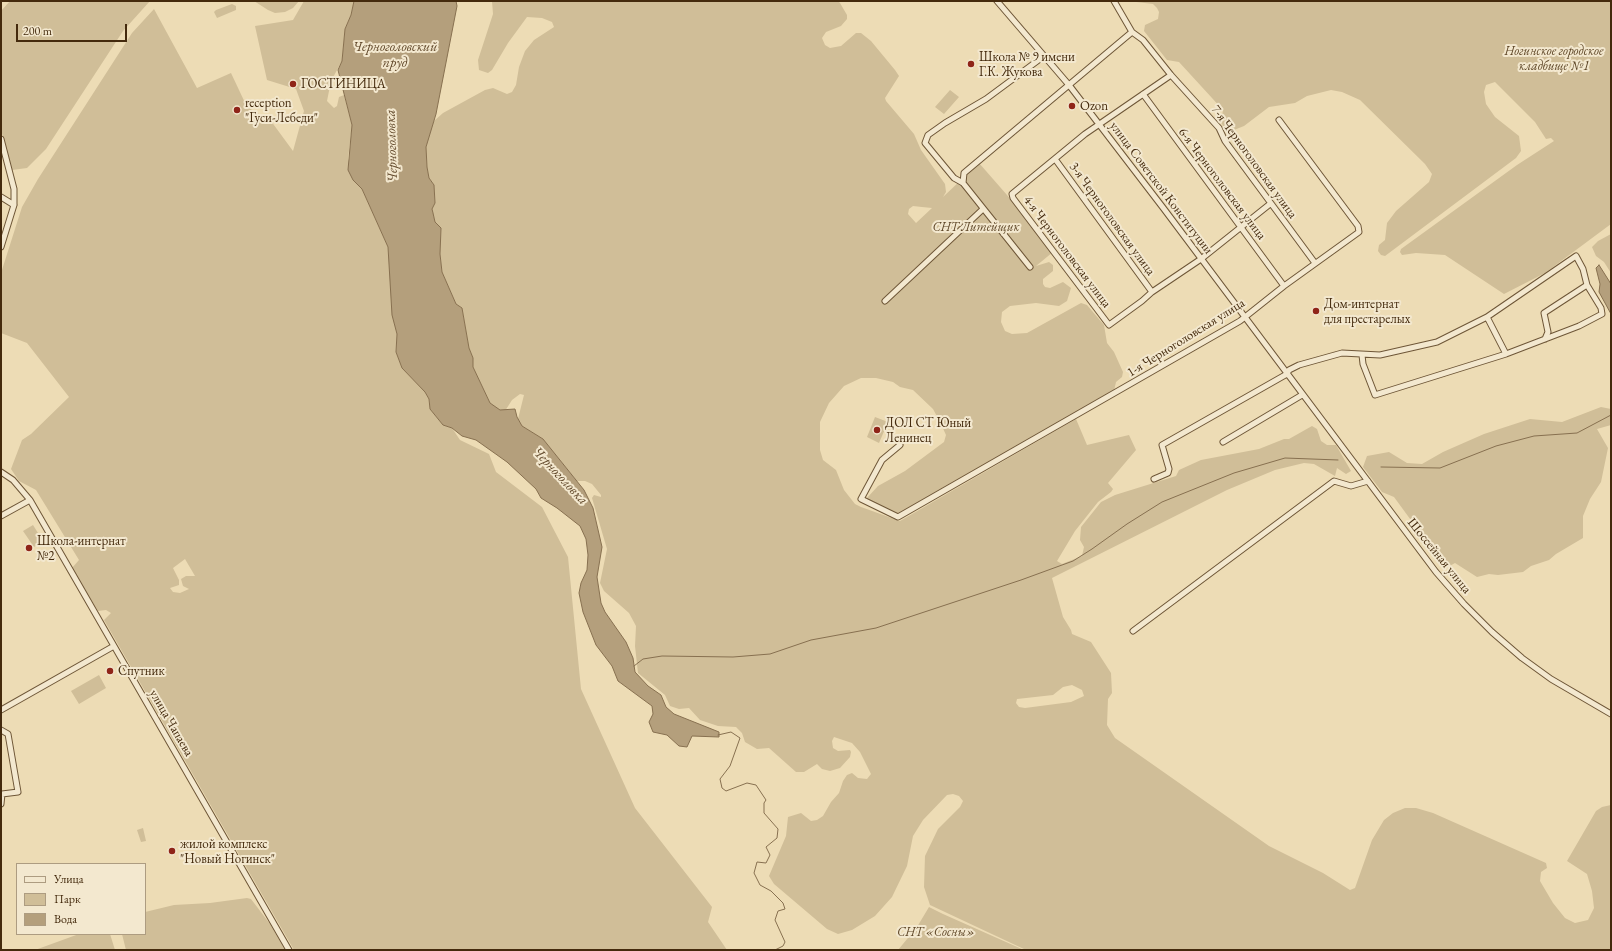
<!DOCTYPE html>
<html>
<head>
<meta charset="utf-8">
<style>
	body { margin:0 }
	#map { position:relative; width:1612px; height:951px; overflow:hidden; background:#eddcb5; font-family:"EB Garamond",serif }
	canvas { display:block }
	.frame { position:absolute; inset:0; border:2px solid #442a0d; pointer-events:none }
	.legend { position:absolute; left:16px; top:863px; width:130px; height:72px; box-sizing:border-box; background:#f3e8cf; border:1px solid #ad9c81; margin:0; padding:5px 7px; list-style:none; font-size:12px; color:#442a0d }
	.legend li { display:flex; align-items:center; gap:8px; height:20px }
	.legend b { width:20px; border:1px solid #ad9c81 }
	.scale { position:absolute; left:16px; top:24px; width:111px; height:18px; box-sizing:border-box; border:2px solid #442a0d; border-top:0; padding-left:5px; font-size:12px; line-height:14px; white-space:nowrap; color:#442a0d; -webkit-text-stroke:3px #f3e8cf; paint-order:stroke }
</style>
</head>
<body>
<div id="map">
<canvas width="1612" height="951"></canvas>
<div class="frame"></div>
<ul class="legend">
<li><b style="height:5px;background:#f3e8cf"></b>Улица</li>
<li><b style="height:11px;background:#d0be98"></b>Парк</li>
<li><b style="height:11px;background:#b49f7c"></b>Вода</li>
</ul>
<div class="scale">200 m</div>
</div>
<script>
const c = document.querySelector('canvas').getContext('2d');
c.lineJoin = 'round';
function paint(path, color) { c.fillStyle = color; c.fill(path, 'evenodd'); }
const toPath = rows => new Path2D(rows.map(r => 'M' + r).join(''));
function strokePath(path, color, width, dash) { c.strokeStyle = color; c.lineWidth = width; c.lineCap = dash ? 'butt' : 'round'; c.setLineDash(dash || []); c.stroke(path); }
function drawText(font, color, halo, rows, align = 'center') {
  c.font = font + ' "EB Garamond",serif'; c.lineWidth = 4; c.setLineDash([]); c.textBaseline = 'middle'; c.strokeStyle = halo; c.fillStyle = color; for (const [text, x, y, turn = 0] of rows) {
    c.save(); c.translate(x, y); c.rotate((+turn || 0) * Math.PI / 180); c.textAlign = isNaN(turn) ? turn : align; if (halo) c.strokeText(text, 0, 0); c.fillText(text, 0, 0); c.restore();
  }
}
paint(toPath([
	[10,1,150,1,123,31,46,149,27,168,12,170,1,130,1,11],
	[254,1,299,1,293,8,285,12,275,13,268,10],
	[304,1,354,1,351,15,345,29,342,61,331,81,327,101,334,108,337,106,339,97,344,95,352,125,348,159,353,180,362,189,388,247,397,334,396,352,402,368,425,392,429,399,430,409,443,425,452,428,460,440,489,454,496,472,542,507,568,557,581,689,635,808,712,907,708,922,727,950,294,950,104,620,111,613,106,610,98,611,72,568,79,560,36,490,19,481,11,469,22,440,31,434,69,397,27,343,1,333,1,273,22,207,38,179,132,33,154,9,197,88,231,73,247,107,271,121,293,151,304,111,296,89,267,80,255,26,293,20],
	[185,559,195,576,186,576,181,579,183,586,189,589,180,593,173,592,170,588,179,585,179,580,173,568],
	[492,1,838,1,840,3,847,15,847,19,841,26,826,32,822,38,825,45,830,48,841,46,856,33,861,33,871,41,895,70,899,76,885,98,886,101,914,134,921,150,945,184,946,192,943,197,979,163,1014,203,1053,252,1036,266,1049,262,1053,265,1053,271,1043,279,1043,284,1045,287,1050,288,1063,282,1071,288,1067,301,1059,306,1036,303,1010,306,1002,312,1001,322,1005,331,1012,334,1027,333,1081,303,1087,305,1104,325,1107,343,1114,352,1123,372,1122,377,1116,382,1114,391,899,515,866,499,878,486,905,471,944,442,946,435,940,422,933,409,913,390,900,387,893,382,876,378,861,378,844,386,829,403,820,422,820,450,823,460,836,470,844,490,855,504,861,507,900,521,1076,419,1087,445,1129,435,1136,450,1108,483,1113,489,1111,492,1098,502,1075,531,1057,561,1062,564,1082,556,1084,547,1080,540,1081,527,1101,502,1115,495,1176,476,1179,470,1201,460,1259,449,1284,439,1289,439,1312,426,1317,429,1321,441,1327,445,1336,445,1351,471,1346,474,1337,468,1335,476,1314,464,1304,463,1275,470,1227,490,1052,578,1063,617,1071,630,1072,634,1091,642,1111,673,1112,693,1108,699,1107,725,1115,738,1269,846,1323,873,1350,890,1355,888,1372,840,1384,820,1393,813,1405,808,1416,808,1433,813,1546,863,1547,868,1541,872,1540,881,1553,903,1565,918,1575,923,1588,920,1594,908,1592,891,1587,874,1567,861,1596,811,1602,807,1611,805,1611,950,1026,950,930,905,924,887,925,856,938,829,960,807,963,801,959,796,953,794,947,795,923,820,913,836,907,866,892,897,875,916,852,930,838,934,827,929,774,884,769,876,786,836,788,817,801,813,811,821,817,820,823,816,831,802,839,793,843,781,847,775,852,773,858,778,867,779,871,774,860,752,852,743,834,737,832,741,833,748,838,751,850,750,851,752,850,757,840,768,830,771,822,769,817,764,804,772,796,772,769,748,757,749,745,742,742,733,736,727,718,726,700,720,689,708,679,709,670,706,665,695,638,673,635,646,636,626,629,613,604,591,600,583,607,549,592,498,594,495,601,497,601,495,592,484,585,481,577,481,543,439,522,426,518,419,524,395,520,394,512,400,505,411,496,409,490,403,473,367,473,358,469,348,462,308,456,304,442,272,440,254,441,228,435,222,433,213,432,209,435,203,434,185,429,178,427,167,426,147,430,130,434,121,443,113,485,90,493,88,507,94,512,92,516,85,519,67,525,51,534,40,554,27,552,22,542,18,527,17,508,43,492,70,488,73,479,70,478,60,493,14],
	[913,206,922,207,932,208,916,223,908,214,909,209],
	[1072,685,1082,690,1084,696,1071,702,1025,708,1019,707,1016,703,1017,699,1053,695,1063,687],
	[1128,1,1611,1,1611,224,1545,273,1504,294,1445,255,1416,253,1402,255,1400,252,1401,249,1517,165,1554,141,1551,138,1546,139,1535,122,1495,82,1486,85,1484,92,1486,104,1495,117,1519,136,1521,151,1516,158,1385,256,1381,255,1378,251,1379,245,1385,240,1387,223,1396,211,1429,182,1432,174,1425,164,1360,100,1342,92,1331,90,1307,96,1295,103,1269,107,1244,126,1234,130,1223,126,1221,122,1223,110,1179,62,1167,60,1144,31,1145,25,1158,19,1159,12,1157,8,1153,4],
	[232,4,236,6,236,10,217,18,214,12,216,10],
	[950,90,959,97,944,114,935,107],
	[1611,234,1611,273,1604,262,1596,256,1592,247,1598,241],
	[1601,407,1611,409,1611,425,1597,429,1608,448,1601,482,1590,499,1583,516,1583,538,1556,554,1549,560,1531,566,1523,572,1498,575,1489,574,1477,577,1455,563,1446,568,1394,497,1382,492,1363,467,1367,456,1389,452,1407,463,1422,464,1443,452,1484,434,1530,419,1562,422],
	[875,417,888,422,879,443,867,437],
	[33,525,43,541,34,547,23,531],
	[99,675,106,688,79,704,71,691],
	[143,828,146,841,141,842,137,830],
	[247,898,251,899,270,924,285,950,126,950,122,934,145,934,145,912,174,905,210,903],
	[929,907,943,914,1024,950,898,950,917,927],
	[79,934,110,934,115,950,35,950]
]), '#d0be98');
const water = toPath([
	[354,1,456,1,457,6,436,114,426,147,427,167,429,178,434,185,435,203,432,209,433,213,435,222,441,228,440,254,442,272,456,304,462,308,469,348,473,358,473,367,490,403,500,410,515,409,517,417,522,426,543,439,584,490,593,508,602,547,597,577,601,603,605,612,626,642,633,658,635,672,648,686,661,695,666,707,674,714,719,732,719,737,692,736,687,747,679,746,667,735,653,732,649,722,653,714,652,706,618,681,612,666,596,645,583,612,579,593,581,583,587,570,588,555,586,539,580,526,557,508,541,498,536,489,507,462,476,440,462,436,452,428,443,425,430,409,429,399,425,392,402,368,396,352,397,334,392,315,388,247,362,189,353,180,348,170,352,125,338,70,342,61,345,29,351,15,354,1],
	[1599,265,1611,284,1611,314,1599,292,1600,284,1596,268,1599,265]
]);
paint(water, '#b49f7c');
strokePath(water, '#877050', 1);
strokePath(toPath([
	[1381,467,1440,468,1496,446,1534,436,1577,433,1611,415],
	[634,666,643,659,662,656,733,657,770,654,811,640,876,628,1021,580,1073,561,1092,549,1127,524,1162,502,1234,473,1285,458,1338,460],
	[718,735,731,732,740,738,730,766,720,779,722,788,726,791,747,783,756,785,766,800,764,803,764,813,778,829,777,838,766,847,770,855,766,863,757,862,754,873,760,885,771,891,783,903,785,909,778,911,775,920,785,942,783,946,775,950]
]), '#877050', 1);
const minor = toPath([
	[997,1,1069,85,1164,209,1436,572,1464,604,1492,632,1522,658,1551,679,1611,714],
	[1114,1,1132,32,1143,40,1171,75,1219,128,1225,141,1315,263],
	[1171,75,1085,134,1012,194,1013,198,1109,325,1142,301,1152,292,1201,259,1270,204],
	[1143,94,1284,286],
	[1,139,14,189,14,205,1,247],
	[1055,159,1152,292],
	[963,183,964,173,1132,32],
	[1,197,14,205],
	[1030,267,963,183,954,178,925,143,928,135,945,123,986,99,1044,56],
	[885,301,983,209],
	[1506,354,1579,326,1602,314,1601,308,1587,285,1544,313,1548,332,1545,339],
	[1362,355,1363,364,1375,395,1506,354,1487,317],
	[1223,442,1302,395],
	[900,445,882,460,861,499,898,517,1240,321,1284,286,1359,232,1358,226,1279,120],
	[1,472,13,480,30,500,289,950],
	[1154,479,1168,473,1169,469,1162,445,1287,374,1289,370,1299,365,1342,353,1380,355,1437,342,1487,317,1576,256,1583,269,1587,285],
	[1,516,30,500],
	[1133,631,1334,481,1351,486,1368,481],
	[1,710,114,646],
	[1,730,8,734,18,792,2,794,1,804]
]);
strokePath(minor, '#6e5637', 7);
strokePath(minor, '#f3e8cf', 5);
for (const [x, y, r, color] of [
	[971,64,4,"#8f2418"],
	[293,84,4,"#8f2418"],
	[1072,106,4,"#8f2418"],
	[237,110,4,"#8f2418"],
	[1316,311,4,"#8f2418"],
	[877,430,4,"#8f2418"],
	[29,548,4,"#8f2418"],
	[110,671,4,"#8f2418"],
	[172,851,4,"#8f2418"]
]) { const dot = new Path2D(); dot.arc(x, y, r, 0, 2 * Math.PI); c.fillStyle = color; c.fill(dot); strokePath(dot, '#f3e8cf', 1.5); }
drawText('italic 13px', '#604829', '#f3e8cf', [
	["Ногинское городское",1554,51],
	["кладбище №1",1554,66],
	["СНТ Литейщик",976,227],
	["СНТ «Сосны»",936,932]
]);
drawText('13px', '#442a0d', '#f3e8cf', [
	["Школа № 9 имени",979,57],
	["Г.К. Жукова",979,72],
	["ГОСТИНИЦА",301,84],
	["reception",245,103],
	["\"Гуси-Лебеди\"",245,118],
	["Ozon",1080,106],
	["Дом-интернат",1324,304],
	["для престарелых",1324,319],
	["ДОЛ СТ Юный",885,423],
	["Ленинец",885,438],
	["Школа-интернат",37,541],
	["№2",37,556],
	["Спутник",118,671],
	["жилой комплекс",180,844],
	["\"Новый Ногинск\"",180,859]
], 'left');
drawText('13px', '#442a0d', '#f3e8cf', [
	["7-я Черноголовская улица",1254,162,54],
	["6-я Черноголовская улица",1222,184,53],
	["улица Советской Конституции",1161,188,53],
	["3-я Черноголовская улица",1112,219,54],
	["4-я Черноголовская улица",1067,252,53],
	["1-я Черноголовская улица",1186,338,-32],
	["Шоссейная улица",1439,556,51],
	["улица Чапаева",171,723,60]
]);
drawText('italic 14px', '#604729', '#f3e8cf', [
	["Черноголовский",395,47],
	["пруд",395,63],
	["Черноголовка",392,146,-92],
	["Черноголовка",560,476,47]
]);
</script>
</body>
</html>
